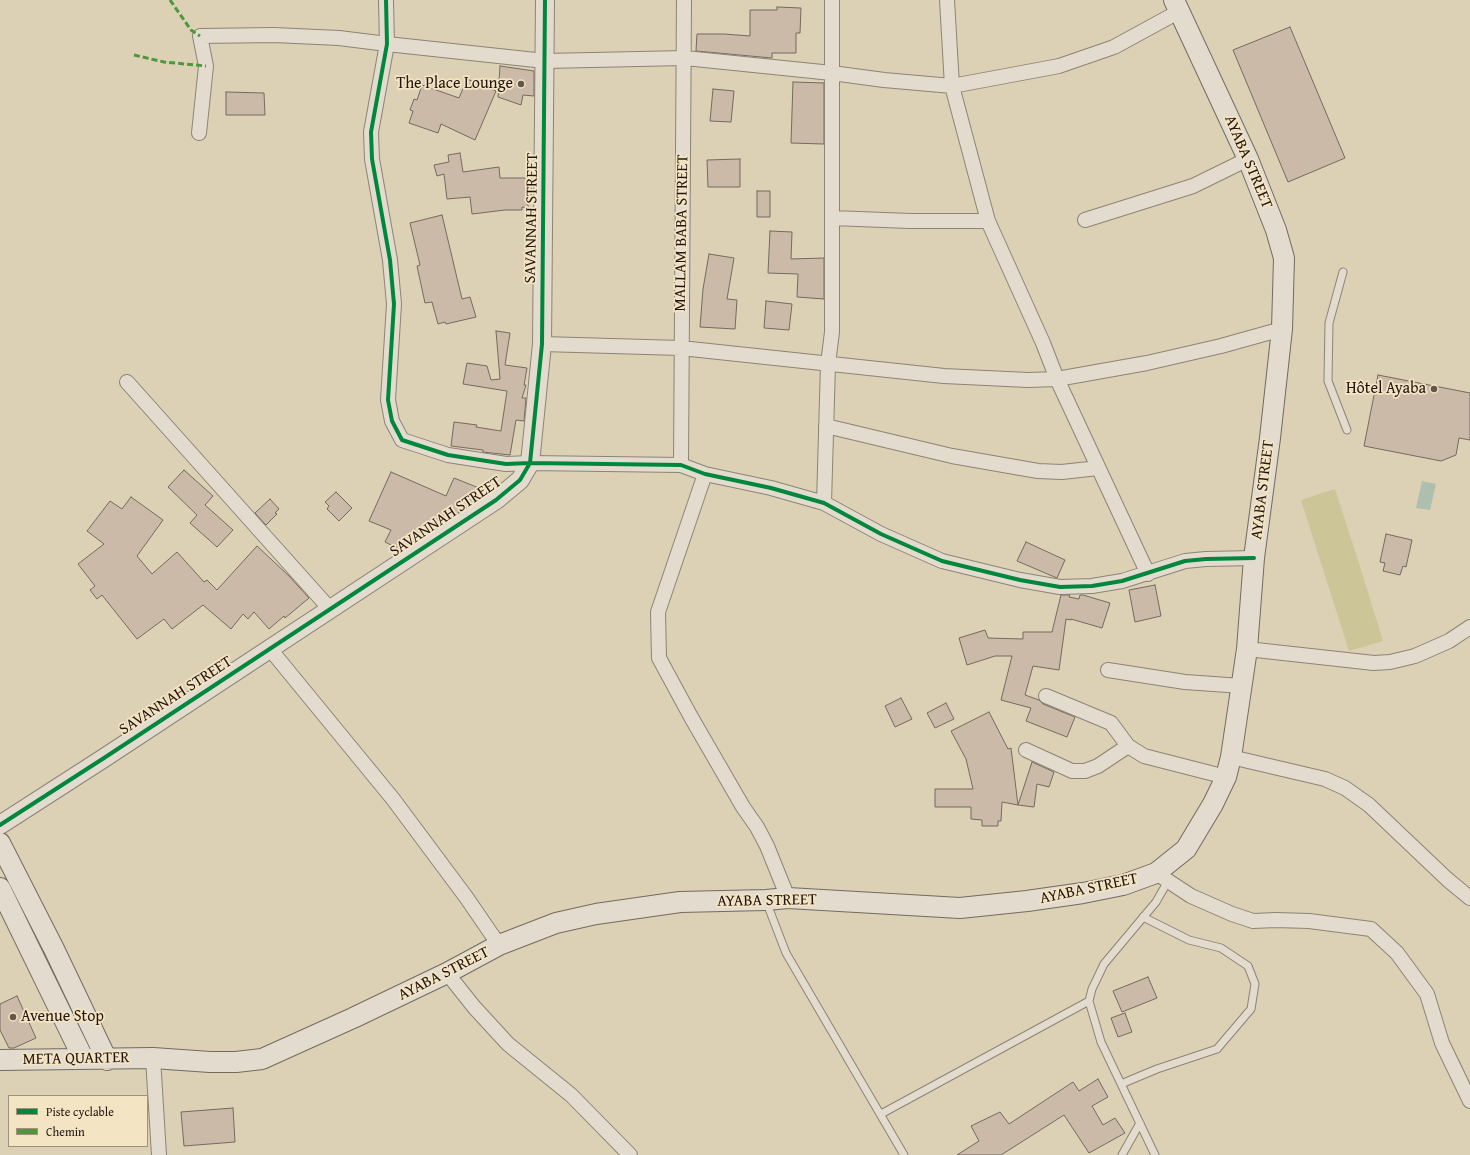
<!DOCTYPE html>
<html>
<head>
<meta charset="utf-8">
<style>
	body { margin:0 }
	#map { position:relative; width:1470px; height:1155px; overflow:hidden; background:#dcd0b5; font-family:"Gentium Book Plus",serif }
	canvas { display:block }
	.legend { position:absolute; left:8px; top:1095px; width:140px; height:52px; box-sizing:border-box; background:#f3e4c4; border:1px solid #9f917c; margin:0; padding:5px 7px; list-style:none; font-size:12px; color:#221510 }
	.legend li { display:flex; align-items:center; gap:8px; height:20px }
	.legend b { width:20px; border:1px solid #9f917c }
</style>
</head>
<body>
<div id="map">
<canvas width="1470" height="1155"></canvas>
<ul class="legend">
<li><b style="height:5px;background:#00873e"></b>Piste cyclable</li>
<li><b style="height:5px;background:#4d983c"></b>Chemin</li>
</ul>
</div>
<script>
const c = document.querySelector('canvas').getContext('2d');
c.lineJoin = 'round';
function paint(path, color) { c.fillStyle = color; c.fill(path, 'evenodd'); }
const toPath = rows => new Path2D(rows.map(r => 'M' + r).join(''));
function strokePath(path, color, width, dash) { c.strokeStyle = color; c.lineWidth = width; c.lineCap = dash ? 'butt' : 'round'; c.setLineDash(dash || []); c.stroke(path); }
function drawText(font, color, halo, rows, align = 'center') {
  c.font = font + ' "Gentium Book Plus",serif'; c.lineWidth = 3.5; c.setLineDash([]); c.textBaseline = 'middle'; c.strokeStyle = halo; c.fillStyle = color; for (const [text, x, y, turn = 0] of rows) {
    c.save(); c.translate(x, y); c.rotate((+turn || 0) * Math.PI / 180); c.textAlign = isNaN(turn) ? turn : align; if (halo) c.strokeText(text, 0, 0); c.fillText(text, 0, 0); c.restore();
  }
}
paint(toPath([
	[1335,489,1358,560,1383,641,1349,651,1301,500]
]), '#ccc598');
paint(toPath([
	[1422,481,1436,484,1430,510,1416,508]
]), '#aebfaf');
const building = toPath([
	[777,7,801,8,800,33,796,33,796,53,772,53,772,58,696,51,697,34,724,34,750,36,750,10,777,10,777,7],
	[1290,27,1345,158,1288,182,1233,50,1290,27],
	[500,66,534,71,534,96,523,95,521,105,498,97,500,66],
	[467,79,496,91,475,140,441,124,438,133,409,123,413,111,410,110,414,99,417,100,422,85,459,98,467,79],
	[793,82,824,83,824,144,791,143,793,82],
	[713,89,734,91,731,122,710,121,713,89],
	[226,92,264,93,265,115,226,115,226,92],
	[460,153,463,172,499,167,500,178,531,178,531,199,528,199,528,208,522,207,522,210,505,210,472,214,470,197,447,199,444,174,437,176,434,165,449,162,448,155,460,153],
	[740,159,740,187,708,187,707,160,740,159],
	[757,191,770,191,770,217,757,217,757,191],
	[442,215,462,299,470,297,476,317,446,324,445,322,438,324,432,302,425,303,417,266,420,265,410,223,442,215],
	[770,231,792,232,791,259,824,258,824,299,797,297,798,274,768,273,770,231],
	[709,254,734,258,727,299,737,300,735,329,700,327,703,289,709,254],
	[766,301,792,304,789,330,764,328,766,301],
	[496,331,510,333,505,365,527,368,524,385,526,385,522,398,526,398,524,421,516,420,510,455,483,452,483,450,451,446,454,422,477,425,476,427,501,431,507,391,463,384,467,363,487,366,491,380,500,379,496,331],
	[1378,375,1470,393,1470,440,1459,438,1456,455,1441,461,1364,446,1378,375],
	[184,470,213,496,205,505,233,530,217,547,190,523,197,515,168,487,184,470],
	[391,472,446,496,454,478,479,488,473,503,422,536,420,535,419,538,401,550,385,542,391,530,369,521,391,472],
	[336,492,352,508,339,521,327,509,329,506,325,502,336,492],
	[131,497,163,520,137,556,152,574,177,552,204,582,207,580,217,590,257,546,289,576,309,598,285,618,284,616,269,629,254,612,248,619,243,614,231,629,203,605,172,629,164,619,137,639,102,595,97,599,90,590,95,586,78,564,104,544,87,531,110,501,122,509,131,497],
	[270,499,279,509,275,513,277,514,266,525,255,513,270,499],
	[1386,534,1412,540,1406,567,1403,566,1400,575,1383,571,1385,563,1380,562,1386,534],
	[1026,542,1065,560,1057,578,1017,561,1026,542],
	[1155,585,1161,616,1135,622,1129,590,1155,585],
	[1061,595,1070,595,1069,597,1079,599,1080,595,1083,595,1110,603,1102,628,1071,619,1071,620,1066,619,1059,670,1033,666,1025,695,1039,700,1043,704,1075,717,1067,737,1026,721,1031,708,1001,700,1012,656,995,656,967,665,959,638,985,630,988,638,1023,639,1023,632,1052,632,1061,595],
	[901,698,912,719,895,727,885,706,901,698],
	[946,703,954,719,935,728,927,713,946,703],
	[989,712,1008,749,1011,748,1018,805,1002,802,1001,821,998,821,998,826,982,826,982,820,971,819,971,807,935,807,935,789,973,789,966,759,951,731,989,712],
	[1032,762,1054,772,1049,787,1037,784,1034,807,1018,805,1032,762],
	[1148,977,1157,998,1122,1012,1113,991,1148,977],
	[17,996,36,1038,14,1048,9,1048,0,1030,0,1004,17,996],
	[1125,1013,1132,1032,1118,1037,1111,1018,1125,1013],
	[1098,1079,1108,1097,1092,1106,1103,1125,1115,1118,1125,1133,1089,1153,1064,1115,1001,1155,957,1155,979,1141,971,1126,1000,1112,1009,1124,1073,1082,1079,1091,1098,1079],
	[233,1108,235,1142,184,1146,181,1112,233,1108]
]);
paint(building, '#ccbaa9');
strokePath(building, '#726b5e', 1);
const service = toPath([
	[1343,272,1329,323,1328,381,1347,430],
	[766,901,786,953,904,1155],
	[1121,1084,1157,1069,1217,1049,1251,1009,1255,984,1248,966,1221,948,1189,940,1143,917],
	[881,1114,1089,1001],
	[1122,1155,1140,1123],
	[1155,1155,1101,1042,1089,1001,1092,989,1104,964,1156,902,1168,881]
]);
const minor = toPath([
	[386,0,387,44,371,132,372,159,390,260,394,304,388,400,392,421,402,440,448,455,506,464,530,463,681,465,705,474,771,488,824,503,881,534,942,561,1020,580,1060,587,1092,586,1122,581,1185,561,1206,559,1254,558],
	[947,0,952,86,988,221,1043,343,1057,379,1148,574],
	[199,133,206,66,200,36,274,35,339,38,387,44,545,61,685,58,832,73,884,80,952,86,1059,66,1114,47,1180,11],
	[832,218,910,221,988,221],
	[1085,220,1193,186,1248,159],
	[542,344,681,348,944,376,1028,380,1057,379,1147,363,1221,346,1282,329],
	[127,382,330,609],
	[826,426,952,456,1038,471,1062,472,1098,468],
	[681,465,684,0],
	[705,474,658,612,659,658,691,717,743,807,757,827,767,846,788,898],
	[824,503,828,364,832,332,832,0],
	[270,649,393,799,466,897,499,945],
	[1247,649,1374,663,1390,662,1415,656,1449,641,1470,627],
	[1108,670,1185,682,1242,686],
	[1046,696,1111,723,1128,746,1144,756,1226,777],
	[1026,750,1072,771,1085,771,1098,766,1128,746],
	[1231,757,1325,779,1345,788,1369,805,1448,880,1470,898],
	[1156,873,1191,896,1232,914,1253,921,1276,920,1309,921,1371,929,1397,953,1427,994,1442,1043,1470,1101],
	[447,973,474,1007,508,1044,571,1095,630,1155],
	[153,1058,159,1155]
]);
const tertiary = toPath([
	[0,825,104,758,496,500,520,480,530,463,542,344,545,0]
]);
const secondary = toPath([
	[0,843,54,949,107,1060],
	[0,888,83,1058],
	[0,1060,153,1058,210,1062,236,1062,262,1059,353,1018,447,973,499,945,556,923,596,914,680,902,766,900,788,898,960,908,1027,901,1083,893,1123,885,1156,873,1186,849,1213,804,1226,777,1231,757,1247,649,1254,558,1270,438,1282,329,1284,258,1276,230,1248,159,1174,0]
]);
strokePath(service, '#8c8474', 9);
strokePath(minor, '#8c8474', 16);
strokePath(tertiary, '#8c8474', 20);
strokePath(secondary, '#726b5e', 22);
strokePath(service, '#e3dcce', 7);
strokePath(minor, '#e3dcce', 14);
strokePath(tertiary, '#e3dcce', 18);
strokePath(secondary, '#e3dcce', 20);
strokePath(toPath([
	[170,0,191,30,200,36],
	[134,55,164,62,206,66]
]), '#4d983c', 3, [6, 3]);
strokePath(toPath([
	[386,0,387,44,371,132,372,159,390,260,394,304,388,400,392,421,402,440,448,455,506,464,530,463,681,465,705,474,771,488,824,503,881,534,942,561,1020,580,1060,587,1092,586,1122,581,1185,561,1206,559,1254,558],
	[0,825,104,758,496,500,520,480,530,463,542,344,545,0]
]), '#00873e', 4);
for (const [x, y, r, color] of [
	[521,84,4,"#63564a"],
	[1434,389,4,"#63564a"],
	[13,1017,4,"#63564a"]
]) { const dot = new Path2D(); dot.arc(x, y, r, 0, 2 * Math.PI); c.fillStyle = color; c.fill(dot); strokePath(dot, '#f3e4c4', 1.5); }
drawText('16px', '#221510', '#f3e4c4', [
	["The Place Lounge",513,84],
	["Hôtel Ayaba",1426,389],
	["Avenue Stop",21,1017,"left"]
], 'right');
drawText('16px', '#221510', '#f3e4c4', [
	["AYABA STREET",1248,162,67],
	["SAVANNAH STREET",532,218,-89],
	["MALLAM BABA STREET",682,233,-89],
	["AYABA STREET",1263,490,-83],
	["SAVANNAH STREET",446,517,-34],
	["SAVANNAH STREET",176,696,-33],
	["AYABA STREET",1089,889,-12],
	["AYABA STREET",767,901,-1],
	["AYABA STREET",444,974,-27],
	["META QUARTER",76,1059,-1]
]);
</script>
</body>
</html>
